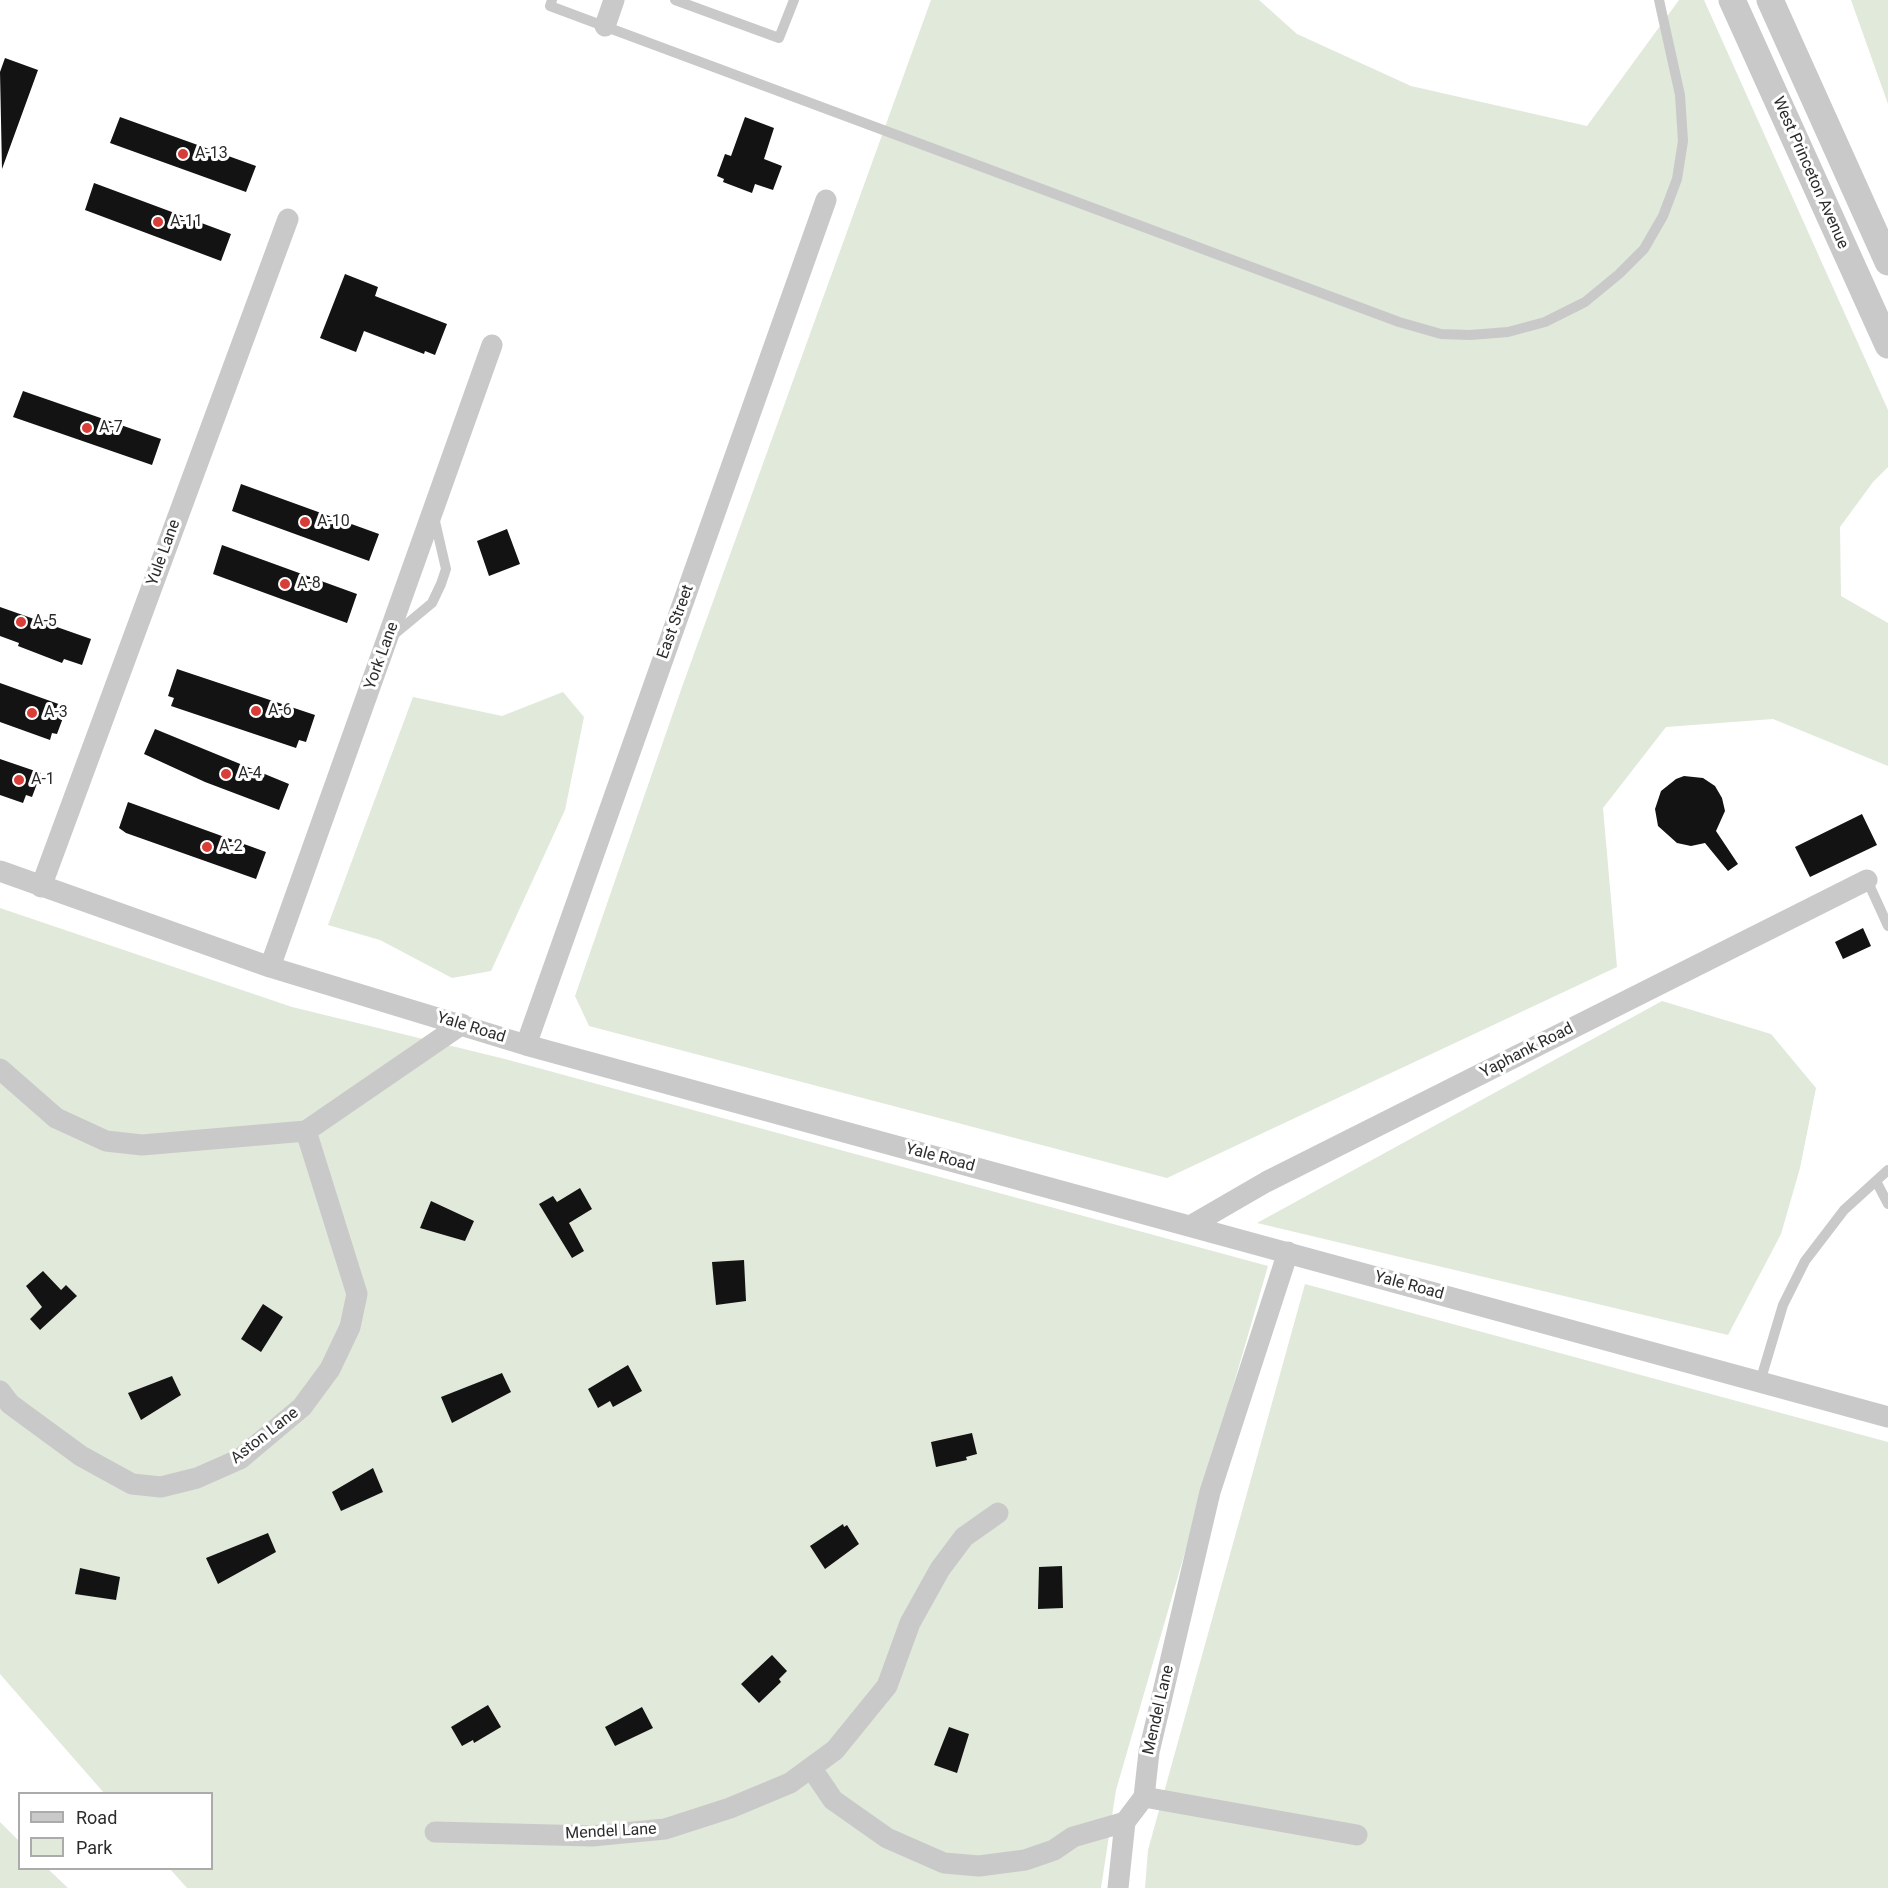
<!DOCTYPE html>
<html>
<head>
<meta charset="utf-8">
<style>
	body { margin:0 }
	#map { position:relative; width:1888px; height:1888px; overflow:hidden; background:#fff; font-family:Roboto,sans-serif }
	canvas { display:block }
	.legend { position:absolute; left:18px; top:1792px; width:195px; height:78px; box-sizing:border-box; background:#fff; border:2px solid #ababab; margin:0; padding:8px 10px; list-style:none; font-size:18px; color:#2c2c2c }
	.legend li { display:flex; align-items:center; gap:12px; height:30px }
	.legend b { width:30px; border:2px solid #ababab }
</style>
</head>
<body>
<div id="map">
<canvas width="1888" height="1888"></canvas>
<ul class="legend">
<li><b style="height:8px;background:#c9c9c9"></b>Road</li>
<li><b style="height:16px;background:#e0e9da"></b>Park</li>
</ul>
</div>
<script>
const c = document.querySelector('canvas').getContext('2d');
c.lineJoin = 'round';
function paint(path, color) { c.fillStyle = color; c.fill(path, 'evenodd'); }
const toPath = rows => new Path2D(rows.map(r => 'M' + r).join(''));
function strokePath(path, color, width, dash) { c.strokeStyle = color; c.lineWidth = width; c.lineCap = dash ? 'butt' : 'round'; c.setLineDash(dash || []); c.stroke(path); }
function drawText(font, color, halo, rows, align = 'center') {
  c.font = font + ' Roboto,sans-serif'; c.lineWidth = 6; c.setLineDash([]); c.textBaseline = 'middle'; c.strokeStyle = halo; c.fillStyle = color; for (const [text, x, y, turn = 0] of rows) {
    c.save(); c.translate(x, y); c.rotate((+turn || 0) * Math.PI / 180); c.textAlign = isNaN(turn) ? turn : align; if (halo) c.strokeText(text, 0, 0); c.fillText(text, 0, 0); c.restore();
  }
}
paint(toPath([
	[931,0,1259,0,1297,34,1411,86,1587,126,1679,0,1704,0,1888,410,1888,467,1873,482,1840,527,1841,596,1888,623,1888,766,1773,719,1666,727,1603,808,1617,967,1167,1178,589,1026,575,996,682,687],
	[1851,0,1888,0,1888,104],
	[563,692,584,717,565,810,491,971,452,978,380,940,328,925,413,697,502,716],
	[0,908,292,1007,505,1059,1268,1266,1116,1790,1101,1888,187,1888,170,1869,212,1868,212,1794,104,1793,0,1674],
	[1662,1001,1771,1034,1816,1088,1800,1168,1781,1234,1728,1335,1257,1223],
	[1305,1284,1888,1442,1888,1888,1145,1888,1148,1850],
	[0,1822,19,1841,20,1868,48,1869,68,1888,0,1888]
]), '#e0e9da');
paint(toPath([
	[5,58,38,70,2,169,0,72],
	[120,117,256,166,246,192,110,143],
	[745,117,774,128,764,159,782,166,773,190,755,184,752,193,723,182,724,179,717,176,725,154,731,156],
	[94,183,231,234,221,261,85,210],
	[345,274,378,287,375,296,447,324,435,355,425,351,424,354,364,331,356,352,320,338],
	[23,391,161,439,152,465,13,417],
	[241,484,379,534,369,561,232,511],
	[507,529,520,564,489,576,477,541],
	[222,545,357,594,347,623,213,574],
	[0,607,91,639,82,665,64,659,62,663,18,646,19,643,0,636],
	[177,669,315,715,306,742,299,740,296,748,171,706,174,698,168,696],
	[0,683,67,707,57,734,52,733,50,740,0,722],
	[155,729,289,784,279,810,205,782,144,754],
	[0,759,41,773,32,797,26,795,23,803,0,795],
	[1684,776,1703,778,1715,786,1722,798,1725,811,1716,831,1738,864,1728,871,1705,843,1691,846,1677,843,1658,826,1655,809,1661,791,1676,779],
	[128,802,266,852,256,879,126,833,119,828],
	[1862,814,1877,845,1810,877,1795,847],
	[1863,928,1871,946,1843,959,1835,942],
	[580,1188,592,1209,569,1223,584,1251,572,1258,539,1204,553,1196,557,1202],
	[431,1201,474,1221,465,1241,420,1228],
	[744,1260,746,1301,716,1305,712,1262],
	[43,1271,61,1290,66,1285,77,1296,40,1330,30,1319,42,1307,26,1286],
	[263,1304,283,1317,261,1352,241,1339],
	[628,1365,642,1391,613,1407,610,1401,598,1408,588,1389],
	[502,1373,511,1392,452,1423,441,1397],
	[172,1376,181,1395,141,1420,128,1393],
	[972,1433,977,1454,966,1457,967,1460,936,1467,931,1442],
	[373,1468,383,1492,341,1511,332,1492],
	[843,1524,844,1527,847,1525,859,1544,825,1569,810,1546],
	[268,1533,276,1552,218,1584,206,1558],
	[1062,1566,1063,1608,1038,1609,1039,1567],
	[80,1568,120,1577,116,1600,75,1594],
	[772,1655,787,1671,779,1679,781,1682,759,1703,741,1684],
	[488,1705,501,1727,474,1743,473,1740,462,1746,451,1727],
	[642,1707,653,1728,615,1746,605,1727],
	[949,1727,969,1734,957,1773,934,1765]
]), '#131313');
strokePath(toPath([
	[552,0,550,6,1399,322,1441,334,1470,335,1508,332,1545,322,1585,302,1619,274,1644,249,1663,216,1677,179,1683,141,1680,95,1659,0],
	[675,0,779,38,794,0],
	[391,637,432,603,441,584,446,569,434,517],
	[1867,880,1888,926],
	[1876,1181,1888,1204],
	[1760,1382,1783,1305,1805,1261,1844,1210,1888,1170]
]), '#c9c9c9', 10);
strokePath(toPath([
	[605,26,614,0],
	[0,871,270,967,526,1045,1888,1417],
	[41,887,288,219],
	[270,967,492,345],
	[526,1045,826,200],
	[0,1069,56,1118,106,1141,142,1145,306,1131,357,1294,350,1327,330,1369,302,1407,240,1459,197,1478,161,1487,132,1484,81,1456,10,1404,0,1391],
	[306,1131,462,1024],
	[1190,1226,1266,1182,1867,880],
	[812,1769,833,1800,887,1838,944,1863,979,1866,1025,1860,1054,1850,1073,1837,1125,1822,1144,1797,1149,1752,1210,1492,1288,1252],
	[1144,1797,1357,1835],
	[435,1832,592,1836,665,1829,730,1808,790,1783,835,1750,887,1686,910,1623,940,1569,964,1537,998,1513],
	[1118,1888,1125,1822]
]), '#c9c9c9', 21);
strokePath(toPath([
	[1732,0,1888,345],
	[1770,0,1888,262]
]), '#c9c9c9', 27);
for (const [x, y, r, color] of [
	[183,154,6,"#d93d38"],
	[158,222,6,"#d93d38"],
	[87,428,6,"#d93d38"],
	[305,522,6,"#d93d38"],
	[285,584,6,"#d93d38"],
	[21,622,6,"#d93d38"],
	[256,711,6,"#d93d38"],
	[32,713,6,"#d93d38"],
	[226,774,6,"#d93d38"],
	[19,780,6,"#d93d38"],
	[207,847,6,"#d93d38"]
]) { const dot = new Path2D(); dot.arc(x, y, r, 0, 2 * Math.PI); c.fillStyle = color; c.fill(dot); strokePath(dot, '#fff', 2); }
drawText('16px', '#2c2c2c', '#fff', [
	["A-13",195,154],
	["A-11",170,222],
	["A-7",99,428],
	["A-10",317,522],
	["A-8",297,584],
	["A-5",33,622],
	["A-6",268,711],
	["A-3",44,713],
	["A-4",238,774],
	["A-1",31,780],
	["A-2",219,847]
], 'left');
drawText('16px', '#2c2c2c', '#fff', [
	["West Princeton Avenue",1810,173,66],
	["Yule Lane",164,553,-70],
	["East Street",676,622,-70],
	["York Lane",382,656,-70],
	["Yale Road",471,1028,17],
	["Yaphank Road",1527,1051,-27],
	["Yale Road",940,1158,15],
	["Yale Road",1409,1286,15],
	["Aston Lane",265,1436,-38],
	["Mendel Lane",1159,1710,-77],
	["Mendel Lane",611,1832,-3]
]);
</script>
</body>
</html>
